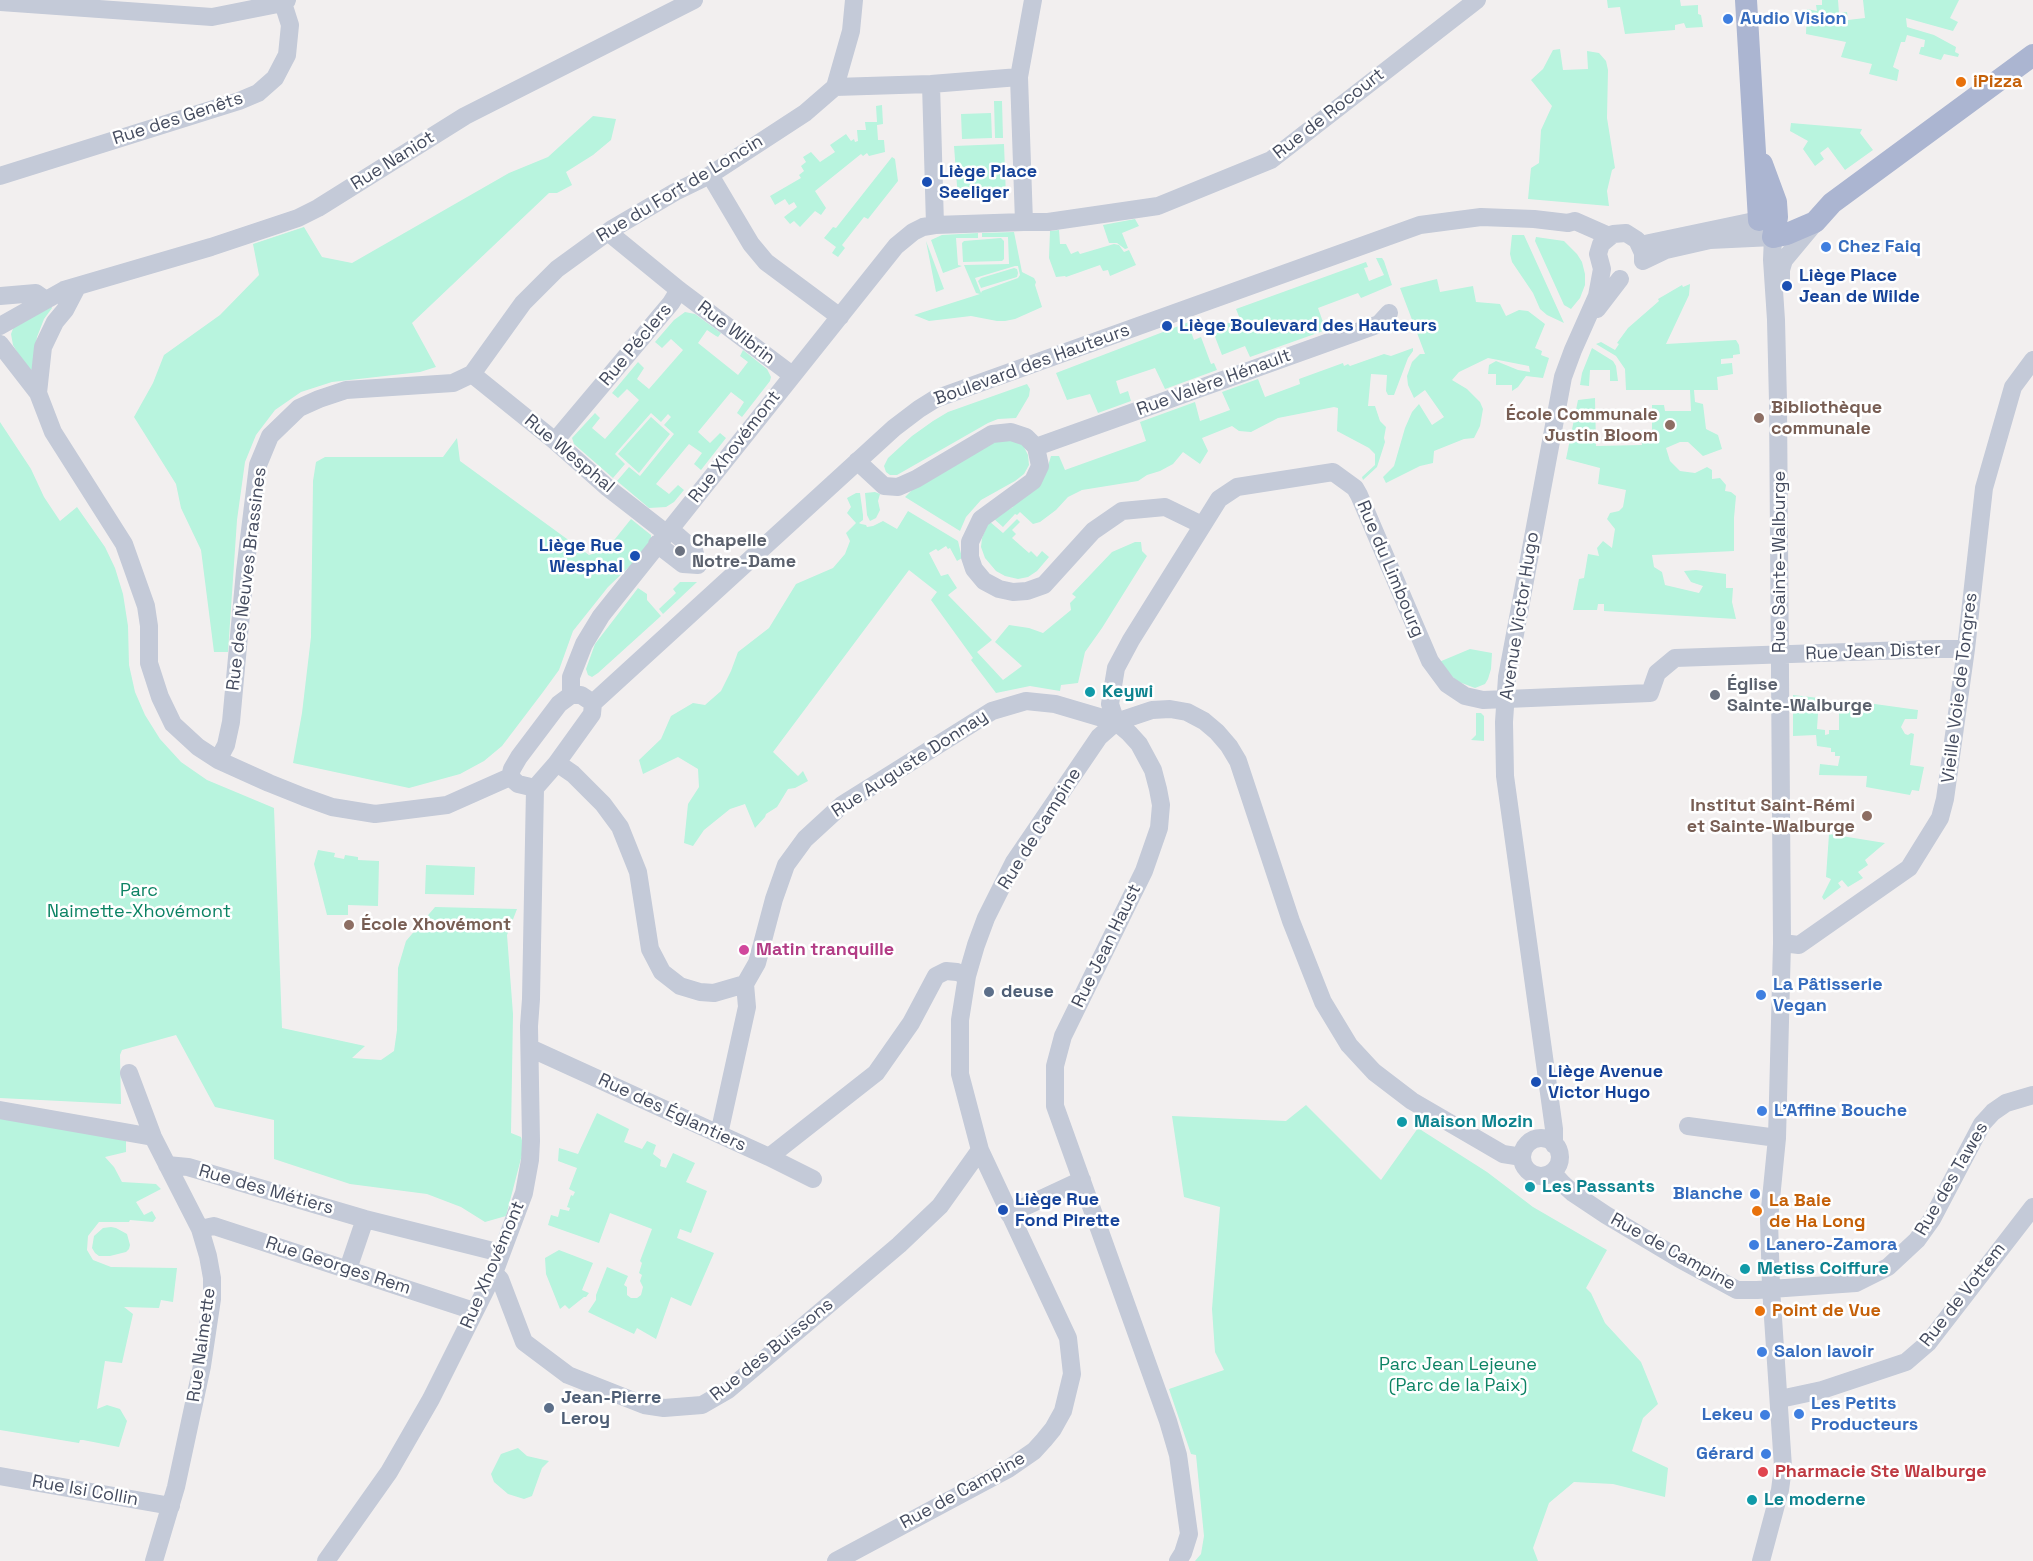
<!DOCTYPE html>
<html>
<head>
<meta charset="utf-8">
<style>
	body { margin:0 }
	canvas { display:block; background:#f2efef }
</style>
</head>
<body>
<canvas width="2033" height="1561"></canvas>
<script>
const c = document.querySelector('canvas').getContext('2d');
c.lineJoin = 'round';
function paint(path, color) { c.fillStyle = color; c.fill(path, 'evenodd'); }
const toPath = rows => new Path2D(rows.map(r => 'M' + r).join(''));
function strokePath(path, color, width, dash) { c.strokeStyle = color; c.lineWidth = width; c.lineCap = dash ? 'butt' : 'round'; c.setLineDash(dash || []); c.stroke(path); }
function drawText(font, color, halo, rows, align = 'center') {
  c.font = font + ' "Space Grotesk",sans-serif'; c.lineWidth = 5; c.setLineDash([]); c.textBaseline = 'middle'; c.strokeStyle = halo; c.fillStyle = color; for (const [text, x, y, turn = 0] of rows) {
    c.save(); c.translate(x, y); c.rotate((+turn || 0) * Math.PI / 180); c.textAlign = isNaN(turn) ? turn : align; if (halo) c.strokeText(text, 0, 0); c.fillText(text, 0, 0); c.restore();
  }
}
paint(toPath([
	[1607,0,1680,0,1681,6,1698,5,1698,14,1701,15,1703,27,1686,28,1684,23,1675,25,1675,30,1625,34,1620,7,1608,8],
	[1822,0,1838,0,1839,13,1847,12,1848,20,1865,18,1863,0,1959,0,1950,18,1958,22,1953,31,1906,18,1907,27,1934,35,1956,47,1955,52,1959,54,1958,57,1944,54,1941,60,1919,54,1921,47,1924,47,1925,40,1907,35,1905,42,1901,42,1893,67,1899,70,1897,81,1869,74,1872,64,1841,57,1846,42,1806,34,1807,9,1817,11,1816,5,1822,5],
	[1560,49,1563,70,1588,69,1587,51,1599,53,1606,61,1608,70,1607,118,1615,168,1612,170,1607,191,1609,206,1528,199,1531,168,1539,163,1541,130,1552,106,1531,80,1543,69,1553,50],
	[994,101,1002,101,1003,138,995,138],
	[882,105,883,124,877,125,878,140,884,140,885,152,869,156,867,153,863,156,861,154,815,191,826,208,821,215,815,211,800,227,794,221,790,224,784,217,797,207,794,202,789,205,785,199,775,205,770,196,801,178,799,175,804,171,801,166,806,162,803,157,811,152,820,162,835,152,830,145,846,134,851,141,854,139,855,142,858,141,857,130,866,130,865,122,877,122,876,106],
	[991,113,992,138,962,139,961,114],
	[593,116,616,119,611,140,593,155,566,172,572,185,557,193,549,193,412,323,436,367,420,372,332,382,301,392,275,410,256,435,245,462,237,520,228,652,214,652,201,550,181,508,176,484,134,417,153,383,164,355,220,315,259,275,253,244,304,227,322,257,352,263,509,173,548,157],
	[1791,123,1862,129,1860,133,1873,150,1845,170,1828,147,1820,153,1824,159,1815,166,1803,149,1808,141,1790,131],
	[1004,144,1006,197,958,199,954,146],
	[892,157,895,159,898,181,868,219,864,217,842,245,845,248,838,257,832,253,836,247,824,238,833,227,836,228],
	[1135,219,1139,226,1122,233,1128,248,1125,249,1117,243,1109,243,1103,225],
	[1059,230,1060,244,1066,244,1071,254,1078,251,1080,254,1114,244,1119,245,1124,252,1129,250,1136,265,1110,276,1108,270,1103,271,1100,265,1066,277,1065,276,1056,277,1049,258,1050,231],
	[1014,232,1022,272,1034,278,1036,282,1035,285,1042,307,1015,319,1005,321,997,321,971,316,929,321,914,315,980,294,976,293,964,265,1009,264,1008,237,982,237,982,233],
	[1015,266,1018,266,1020,275,1018,278,982,291,981,293,975,278],
	[978,233,978,238,956,238,958,265,962,266,943,273,931,240,942,235],
	[1512,235,1524,235,1564,323,1547,315,1540,309,1533,293,1512,262,1510,254],
	[1536,237,1564,241,1577,254,1582,262,1585,274,1585,285,1580,298,1571,309,1564,305,1535,241],
	[1001,238,1004,241,1004,259,1002,261,963,262,962,243,964,241],
	[926,241,944,289,936,292],
	[1376,258,1382,258,1384,261,1392,285,1361,298,1358,293,1318,308,1323,322,1331,319,1333,323,1339,321,1340,325,1250,357,1245,346,1222,355,1212,329,1240,319,1236,309,1366,262,1368,267,1364,268,1369,281,1384,275],
	[1014,268,1017,269,1018,273,1017,277,981,288,978,281,981,278],
	[1437,279,1440,292,1473,286,1476,302,1500,304,1506,316,1519,310,1528,311,1545,324,1535,348,1542,351,1541,355,1549,358,1543,378,1526,376,1518,387,1512,391,1512,385,1496,385,1496,374,1488,374,1489,365,1496,361,1518,370,1530,372,1529,366,1488,358,1459,372,1452,380,1467,389,1480,402,1483,409,1480,426,1474,438,1464,439,1434,451,1433,463,1420,466,1386,483,1383,477,1394,466,1405,428,1412,412,1419,404,1432,425,1444,417,1425,390,1414,398,1408,385,1407,376,1412,362,1420,354,1425,354,1400,288],
	[1690,284,1689,295,1666,344,1736,340,1739,345,1740,354,1733,355,1733,358,1721,359,1721,364,1732,363,1733,374,1717,377,1718,390,1694,390,1695,402,1703,404,1706,429,1718,435,1722,449,1703,456,1688,442,1680,442,1666,448,1670,461,1680,471,1695,473,1707,467,1712,470,1712,479,1720,478,1726,485,1725,491,1731,492,1736,496,1734,518,1734,551,1652,555,1654,567,1662,572,1665,585,1699,593,1703,586,1691,582,1684,571,1696,570,1726,574,1726,588,1733,588,1732,602,1736,619,1604,611,1604,604,1598,604,1597,610,1573,610,1579,579,1584,578,1588,554,1599,556,1597,548,1603,541,1612,548,1615,529,1607,519,1610,513,1619,511,1623,507,1626,490,1598,484,1600,468,1566,459,1578,400,1595,398,1596,446,1642,445,1641,430,1652,430,1652,405,1664,405,1665,411,1691,411,1690,390,1626,390,1625,369,1616,356,1596,344,1601,342,1615,350,1619,344,1617,343,1628,328,1659,301,1658,299,1682,285,1683,287],
	[51,305,52,308,44,319,37,337,31,375,13,345,11,334,14,326],
	[685,312,695,314,721,333,718,337,716,336,707,330,698,343,738,375,748,362,740,356,743,350,767,369,771,377,770,381,742,417,737,413,744,402,731,392,698,432,710,443,720,433,726,438,701,470,694,464,702,453,689,444,656,484,669,494,678,485,684,490,674,502,666,507,649,508,617,481,629,467,640,476,674,434,664,425,671,417,668,414,661,422,651,413,615,454,625,464,613,478,574,444,572,438,595,413,600,418,592,428,605,439,639,400,627,389,618,398,612,393,638,362,644,368,637,379,649,389,683,350,671,339,662,348,655,342,674,320],
	[1197,319,1198,322,1189,326,1194,340,1201,337,1211,364,1214,363,1217,370,1165,389,1155,368,1116,381,1120,394,1128,391,1131,401,1098,413,1090,394,1067,400,1056,373],
	[1413,348,1413,351,1408,358,1394,395,1388,395,1386,391,1387,375,1371,374,1368,406,1375,406,1380,421,1386,427,1384,438,1385,442,1377,467,1363,480,1362,477,1375,465,1375,454,1369,448,1337,431,1338,408,1334,407,1278,418,1251,432,1239,431,1232,426,1202,438,1208,451,1200,464,1183,452,1173,464,1160,471,1147,475,1138,481,1082,490,1068,497,1056,510,1040,522,1033,524,1020,512,1017,515,1015,514,1003,527,993,518,1013,507,1015,501,1048,466,1051,456,1059,456,1065,470,1146,441,1140,422,1195,402,1200,421,1230,410,1222,392,1258,379,1265,397,1300,384,1299,379,1343,363,1344,366,1348,364,1350,366,1384,354,1391,356],
	[1592,348,1613,361,1616,366,1618,381,1610,381,1610,370,1590,370,1589,386,1580,385,1582,373],
	[1027,384,1030,389,1029,396,1016,418,998,419,988,423,897,475,890,475,886,472,884,466,888,458,912,436,933,421,948,412],
	[651,417,670,434,639,473,618,454],
	[0,422,31,469,44,497,60,521,77,507,105,547,115,568,123,594,128,626,129,665,135,692,145,715,160,739,181,762,207,780,274,808,282,1028,365,1046,352,1058,381,1060,394,1051,397,1030,398,968,406,941,435,907,517,909,507,935,513,1014,511,1133,521,1137,524,1147,506,1216,485,1222,461,1207,427,1194,350,1184,274,1159,274,1120,215,1107,176,1035,122,1050,120,1055,121,1104,0,1098],
	[457,438,460,461,589,555,607,549,631,519,651,535,651,542,631,565,608,587,573,631,559,670,543,692,502,746,484,761,460,774,409,788,293,763,302,713,311,637,313,481,316,462,325,457,443,457],
	[1008,439,1023,445,1028,455,1029,465,1024,474,1015,481,981,500,966,517,960,531,905,497,916,486,994,442],
	[875,492,880,494,878,501,880,510,876,518,870,521,867,515,865,493],
	[856,493,860,493,863,515,863,520,859,523,861,524,866,525,867,527,873,526,883,521,897,529,908,511,958,541,962,558,957,561,950,548,948,549,946,546,938,551,936,549,929,553,941,576,948,574,957,588,948,595,992,640,977,652,1003,680,1022,666,995,642,1009,625,1029,628,1043,633,1071,610,1070,603,1076,597,1072,594,1112,552,1135,542,1141,542,1142,551,1147,556,1102,628,1085,652,1078,683,1061,685,1060,691,1030,686,996,693,971,660,973,658,931,600,937,592,909,570,773,752,798,776,803,771,808,781,795,788,788,789,777,807,766,814,765,817,755,828,745,804,730,809,704,830,693,846,684,843,688,804,699,787,698,769,678,757,643,774,639,760,661,739,671,716,693,703,705,705,721,691,731,671,738,652,769,628,796,584,833,568,845,554,850,541,846,533,856,523,847,513,851,507,847,498],
	[1017,519,1020,522,1012,530,1016,534,1012,538,1029,553,1031,551,1037,557,1042,551,1049,557,1037,571,1028,577,1018,579,1005,576,996,571,985,558,981,547,982,538,989,521,1003,533],
	[680,582,697,582,663,614,659,609,676,593,673,589],
	[638,588,647,594,647,600,661,616,598,673,592,677,588,675,586,669,595,644],
	[1470,649,1492,653,1491,669,1488,679,1485,684,1475,688,1459,682,1450,675,1439,662],
	[1793,695,1819,698,1817,729,1825,730,1825,735,1829,734,1829,730,1839,730,1839,711,1835,711,1835,706,1845,706,1846,700,1918,710,1917,719,1905,719,1901,727,1905,734,1908,735,1911,733,1914,734,1910,765,1924,767,1919,791,1912,790,1910,795,1866,787,1867,776,1819,775,1820,764,1838,766,1840,756,1835,756,1835,752,1831,752,1831,748,1817,746,1816,735,1793,736],
	[1476,713,1481,713,1484,716,1484,741,1471,740,1476,735],
	[1829,834,1885,843,1865,860,1868,865,1858,872,1863,878,1848,887,1842,880,1838,883,1841,887,1824,900,1822,897,1831,879,1826,877],
	[318,850,335,853,334,857,344,859,345,855,358,857,358,860,379,861,378,906,348,905,348,915,327,915,314,864],
	[426,865,475,867,474,895,425,894],
	[1306,1105,1381,1180,1418,1128,1487,1172,1533,1207,1607,1250,1586,1288,1591,1293,1605,1323,1641,1362,1658,1404,1643,1418,1632,1451,1668,1468,1665,1497,1613,1484,1574,1482,1549,1503,1533,1548,1538,1561,1195,1561,1201,1554,1204,1536,1196,1455,1191,1454,1169,1389,1224,1370,1215,1352,1212,1309,1220,1207,1184,1197,1172,1116,1286,1121],
	[597,1113,629,1129,624,1142,642,1149,647,1141,656,1145,653,1154,661,1160,660,1166,666,1168,673,1153,695,1163,686,1182,707,1191,691,1233,680,1229,677,1238,714,1253,691,1306,671,1297,656,1339,637,1328,634,1334,588,1312,596,1300,596,1295,607,1267,628,1276,624,1285,627,1287,627,1295,631,1298,637,1298,641,1295,643,1287,640,1281,642,1275,639,1273,642,1263,640,1261,652,1229,610,1213,599,1243,548,1225,551,1215,558,1217,560,1209,569,1211,570,1208,567,1207,571,1195,573,1196,575,1192,569,1189,577,1168,558,1161,559,1148,578,1154],
	[0,1115,126,1141,126,1152,105,1157,114,1167,122,1182,156,1184,161,1189,136,1202,144,1215,152,1211,156,1218,153,1222,130,1220,129,1222,99,1222,88,1236,87,1250,93,1260,111,1267,177,1268,173,1302,161,1300,159,1308,124,1307,133,1314,122,1363,105,1361,97,1409,107,1405,120,1409,127,1421,119,1447,83,1440,80,1440,79,1443,0,1430],
	[111,1227,116,1228,127,1234,130,1245,129,1249,126,1252,110,1256,99,1256,95,1253,92,1248,94,1236,103,1228],
	[559,1250,593,1263,582,1290,589,1293,586,1297,584,1297,569,1309,565,1305,560,1309,546,1274,545,1258],
	[518,1448,527,1456,549,1461,542,1468,532,1496,524,1499,508,1494,494,1482,491,1474,501,1454]
]), '#b8f4de');
strokePath(toPath([
	[0,2,212,17,283,3,287,0],
	[931,84,935,225],
	[835,87,851,31,854,0],
	[710,175,751,244,766,262,840,317],
	[0,176,239,101,258,93,275,78,287,55,290,25,283,3],
	[1024,222,1048,222,1158,206,1271,160,1477,0],
	[608,232,679,290,792,375],
	[1640,245,1759,220],
	[1643,261,1666,250,1710,240,1773,237,1772,260,1776,320,1778,402,1782,943,1777,1138,1769,1219,1771,1288,1783,1467,1780,1490,1761,1561],
	[1781,281,1781,270,1784,260,1814,224],
	[0,296,36,293,46,300],
	[1597,309,1620,279],
	[0,326,64,290,211,247,298,218,318,208,465,116,694,0],
	[0,344,38,393,53,432,124,544,146,606,149,626,149,663,160,697,173,724,198,747,218,760,269,783,304,797,332,807,375,814,447,805,510,777],
	[472,374,555,441,608,488,666,533],
	[38,393,43,347,55,322,65,310,77,287],
	[555,441,671,303,679,290],
	[1036,447,1371,327,1379,324,1389,313],
	[857,461,884,486,898,487,916,479,992,434,1011,432,1026,437,1036,447,1040,466,1033,481,981,519,970,542,970,557,974,569,984,581,999,589,1013,592,1027,591,1044,585,1093,531,1122,511,1165,507,1202,525],
	[657,544,683,564,698,565,694,550,670,529],
	[571,695,571,677,584,644,601,616,896,246,913,232,923,227,935,225,1024,222,1019,77,1033,0],
	[571,695,581,695,593,703,592,714,556,764,535,788,518,784,510,777,512,769,519,757,559,704,571,695],
	[593,703,894,428,919,409,935,399,1420,225,1481,217,1534,219,1568,223,1575,221,1609,236],
	[1116,722,1110,704,1116,668,1131,640,1219,499,1237,487,1333,472,1355,488,1359,495,1430,661,1447,684,1465,696,1483,700,1650,693,1657,673,1675,658,1936,649,1966,649],
	[218,760,226,745,231,722,245,571,258,465,270,436,299,408,319,399,346,390,453,383,472,374,523,303,557,269,612,229,675,192,710,175,805,113,835,87,931,84,1019,77],
	[557,763,573,774,603,804,620,827,638,872,650,949,662,972,680,986,700,992,714,993,745,984,757,963,774,899,786,865,805,839,842,805,992,711,1026,701,1055,704,1116,722,1129,733,1139,744,1153,770,1158,789,1161,805,1159,828,1144,871,1063,1036,1055,1066,1055,1106,1168,1421,1178,1455,1189,1534,1183,1553,1178,1561],
	[1782,943,1799,945,1909,868,1940,818,1945,799,1966,649,1984,488,2013,387,2033,360],
	[530,1048,769,1157,813,1179],
	[129,1073,153,1137,200,1229,208,1256,212,1278,212,1299,202,1366,176,1487,154,1561],
	[0,1110,153,1137],
	[1688,1126,1777,1138],
	[719,1134,747,1007,745,984],
	'1522 1157a19 19 0 1 1 38 0a19 19 0 1 1-38 0Z',
	[1554,1145,1554,1129,1505,776,1504,722,1507,677,1563,377,1573,350,1597,296,1602,269,1598,254,1601,244,1613,234,1626,233,1637,240,1643,253,1643,261],
	[769,1157,876,1073,911,1023,936,976,946,971,957,972,967,976],
	[167,1165,188,1167,365,1219,501,1253],
	[1553,1173,1563,1184,1573,1193,1606,1215,1678,1258,1737,1290,1757,1290,1856,1283,1888,1267,1917,1240,1932,1219,1982,1124,1993,1112,2006,1103,2033,1095],
	[1009,1214,1082,1180],
	[200,1229,214,1226,474,1311],
	[348,1269,365,1219],
	[494,1273,500,1279,524,1342,568,1375,644,1405,664,1408,702,1405,728,1390,899,1245,940,1206,980,1150],
	[1780,1399,1822,1390,1906,1362,1928,1343,2033,1207],
	[0,1476,171,1506],
	[326,1561,389,1472,431,1399,494,1273,524,1193,530,1160,531,1141,529,1026,531,999,535,788],
	[836,1561,1008,1469,1034,1451,1044,1440,1053,1429,1063,1411,1072,1374,1068,1338,980,1150,960,1074,960,1020,967,976,976,945,986,918,1014,862,1099,737,1116,722,1152,710,1170,709,1187,712,1204,721,1217,732,1229,746,1238,761,1291,921,1323,1002,1349,1045,1374,1072,1412,1101,1503,1154,1522,1157]
]), '#c4cad8', 18);
strokePath(toPath([
	[1746,0,1759,220],
	[1762,164,1776,202,1777,217,1773,237],
	[1773,237,1787,234,1815,222,1832,203,2033,55]
]), '#abb5d1', 22);
for (const [x, y, r, color] of [
	[1728,19,6,"#3f7fe0"],
	[1961,82,6,"#e8710a"],
	[927,182,6,"#1a4fb4"],
	[1826,247,6,"#3f7fe0"],
	[1787,286,6,"#1a4fb4"],
	[1167,326,6,"#1a4fb4"],
	[1759,418,6,"#8d6e63"],
	[1670,425,6,"#8d6e63"],
	[680,551,6,"#6b7280"],
	[635,556,6,"#1a4fb4"],
	[1090,692,6,"#0f9aa8"],
	[1715,695,6,"#6b7280"],
	[1867,816,6,"#8d6e63"],
	[349,925,6,"#8d6e63"],
	[744,950,6,"#d1479c"],
	[989,992,6,"#5c6f8a"],
	[1761,995,6,"#3f7fe0"],
	[1536,1082,6,"#1a4fb4"],
	[1762,1111,6,"#3f7fe0"],
	[1402,1122,6,"#0f9aa8"],
	[1530,1187,6,"#0f9aa8"],
	[1755,1194,6,"#3f7fe0"],
	[1003,1210,6,"#1a4fb4"],
	[1757,1211,6,"#e8710a"],
	[1754,1245,6,"#3f7fe0"],
	[1745,1269,6,"#0f9aa8"],
	[1760,1311,6,"#e8710a"],
	[1762,1352,6,"#3f7fe0"],
	[549,1408,6,"#5c6f8a"],
	[1799,1414,6,"#3f7fe0"],
	[1765,1415,6,"#3f7fe0"],
	[1766,1454,6,"#3f7fe0"],
	[1763,1472,6,"#e0444e"],
	[1752,1500,6,"#0f9aa8"]
]) { const dot = new Path2D(); dot.arc(x, y, r, 0, 2 * Math.PI); c.fillStyle = color; c.fill(dot); strokePath(dot, '#fff', 2); }
drawText('bold 18px', '#366cbe', '#fff', [
	["Audio Vision",1740,19],
	["Chez Faiq",1838,247],
	["La Pâtisserie",1773,985],
	["Vegan",1773,1006],
	["L'Affine Bouche",1774,1111],
	["Blanche",1743,1194,"right"],
	["Lanero-Zamora",1766,1245],
	["Salon lavoir",1774,1352],
	["Les Petits",1811,1404],
	["Producteurs",1811,1425],
	["Lekeu",1753,1415,"right"],
	["Gérard",1754,1454,"right"]
], 'left');
drawText('bold 18px', '#c56008', '#fff', [
	["iPizza",1973,82],
	["La Baie",1769,1201],
	["de Ha Long",1769,1222],
	["Point de Vue",1772,1311]
], 'left');
drawText('18px', '#454c5f', '#fff', [
	["Rue de Rocourt",1329,114,-38],
	["Rue des Genêts",178,119,-18],
	["Rue Naniot",393,161,-32],
	["Rue du Fort de Loncin",680,189,-31],
	["Rue Wibrin",736,333,37],
	["Rue Péclers",636,345,-50],
	["Boulevard des Hauteurs",1032,365,-20],
	["Rue Valère Hénault",1214,383,-20],
	["Rue Xhovémont",735,447,-52],
	["Rue Wesphal",569,454,40],
	["Rue Sainte-Walburge",1780,562,-90],
	["Rue du Limbourg",1390,569,67],
	["Rue des Neuves Brassines",247,579,-83],
	["Avenue Victor Hugo",1520,616,-81],
	["Rue Jean Dister",1873,652,-2],
	["Vieille Voie de Tongres",1960,688,-83],
	["Rue Auguste Donnay",910,764,-33],
	["Rue de Campine",1040,829,-58],
	["Rue Jean Haust",1107,946,-64],
	["Rue des Églantiers",672,1113,25],
	["Rue des Tawes",1952,1179,-60],
	["Rue des Métiers",266,1190,16],
	["Rue de Campine",1673,1252,29],
	["Rue Xhovémont",493,1265,-67],
	["Rue Georges Rem",338,1266,18],
	["Rue de Vottem",1963,1295,-52],
	["Rue Naimette",202,1345,-82],
	["Rue des Buissons",772,1350,-39],
	["Rue Isi Collin",85,1491,10],
	["Rue de Campine",963,1491,-29]
]);
drawText('bold 18px', '#164399', '#fff', [
	["Liège Place",939,172],
	["Seeliger",939,193],
	["Liège Place",1799,276],
	["Jean de Wilde",1799,297],
	["Liège Boulevard des Hauteurs",1179,326],
	["Liège Rue",623,546,"right"],
	["Wesphal",623,567,"right"],
	["Liège Avenue",1548,1072],
	["Victor Hugo",1548,1093],
	["Liège Rue",1015,1200],
	["Fond Pirette",1015,1221]
], 'left');
drawText('bold 18px', '#785e54', '#fff', [
	["Bibliothèque",1771,408],
	["communale",1771,429],
	["École Communale",1658,415,"right"],
	["Justin Bloom",1658,436,"right"],
	["Institut Saint-Rémi",1855,806,"right"],
	["et Sainte-Walburge",1855,827,"right"],
	["École Xhovémont",361,925]
], 'left');
drawText('bold 18px', '#5b616d', '#fff', [
	["Chapelle",692,541],
	["Notre-Dame",692,562],
	["Église",1727,685],
	["Sainte-Walburge",1727,706]
], 'left');
drawText('bold 18px', '#0d838f', '#fff', [
	["Keywi",1102,692],
	["Maison Mozin",1414,1122],
	["Les Passants",1542,1187],
	["Metiss Coiffure",1757,1269],
	["Le moderne",1764,1500]
], 'left');
drawText('18px', '#0c8364', '#fff', [
	["Parc",139,891],
	["Naimette-Xhovémont",139,912],
	["Parc Jean Lejeune",1458,1365],
	["(Parc de la Paix)",1458,1386]
]);
drawText('bold 18px', '#b23c85', '#fff', [
	["Matin tranquille",756,950]
], 'left');
drawText('bold 18px', '#4e5e75', '#fff', [
	["deuse",1001,992],
	["Jean-Pierre",561,1398],
	["Leroy",561,1419]
], 'left');
drawText('bold 18px', '#be3a42', '#fff', [
	["Pharmacie Ste Walburge",1775,1472]
], 'left');
</script>
</body>
</html>
